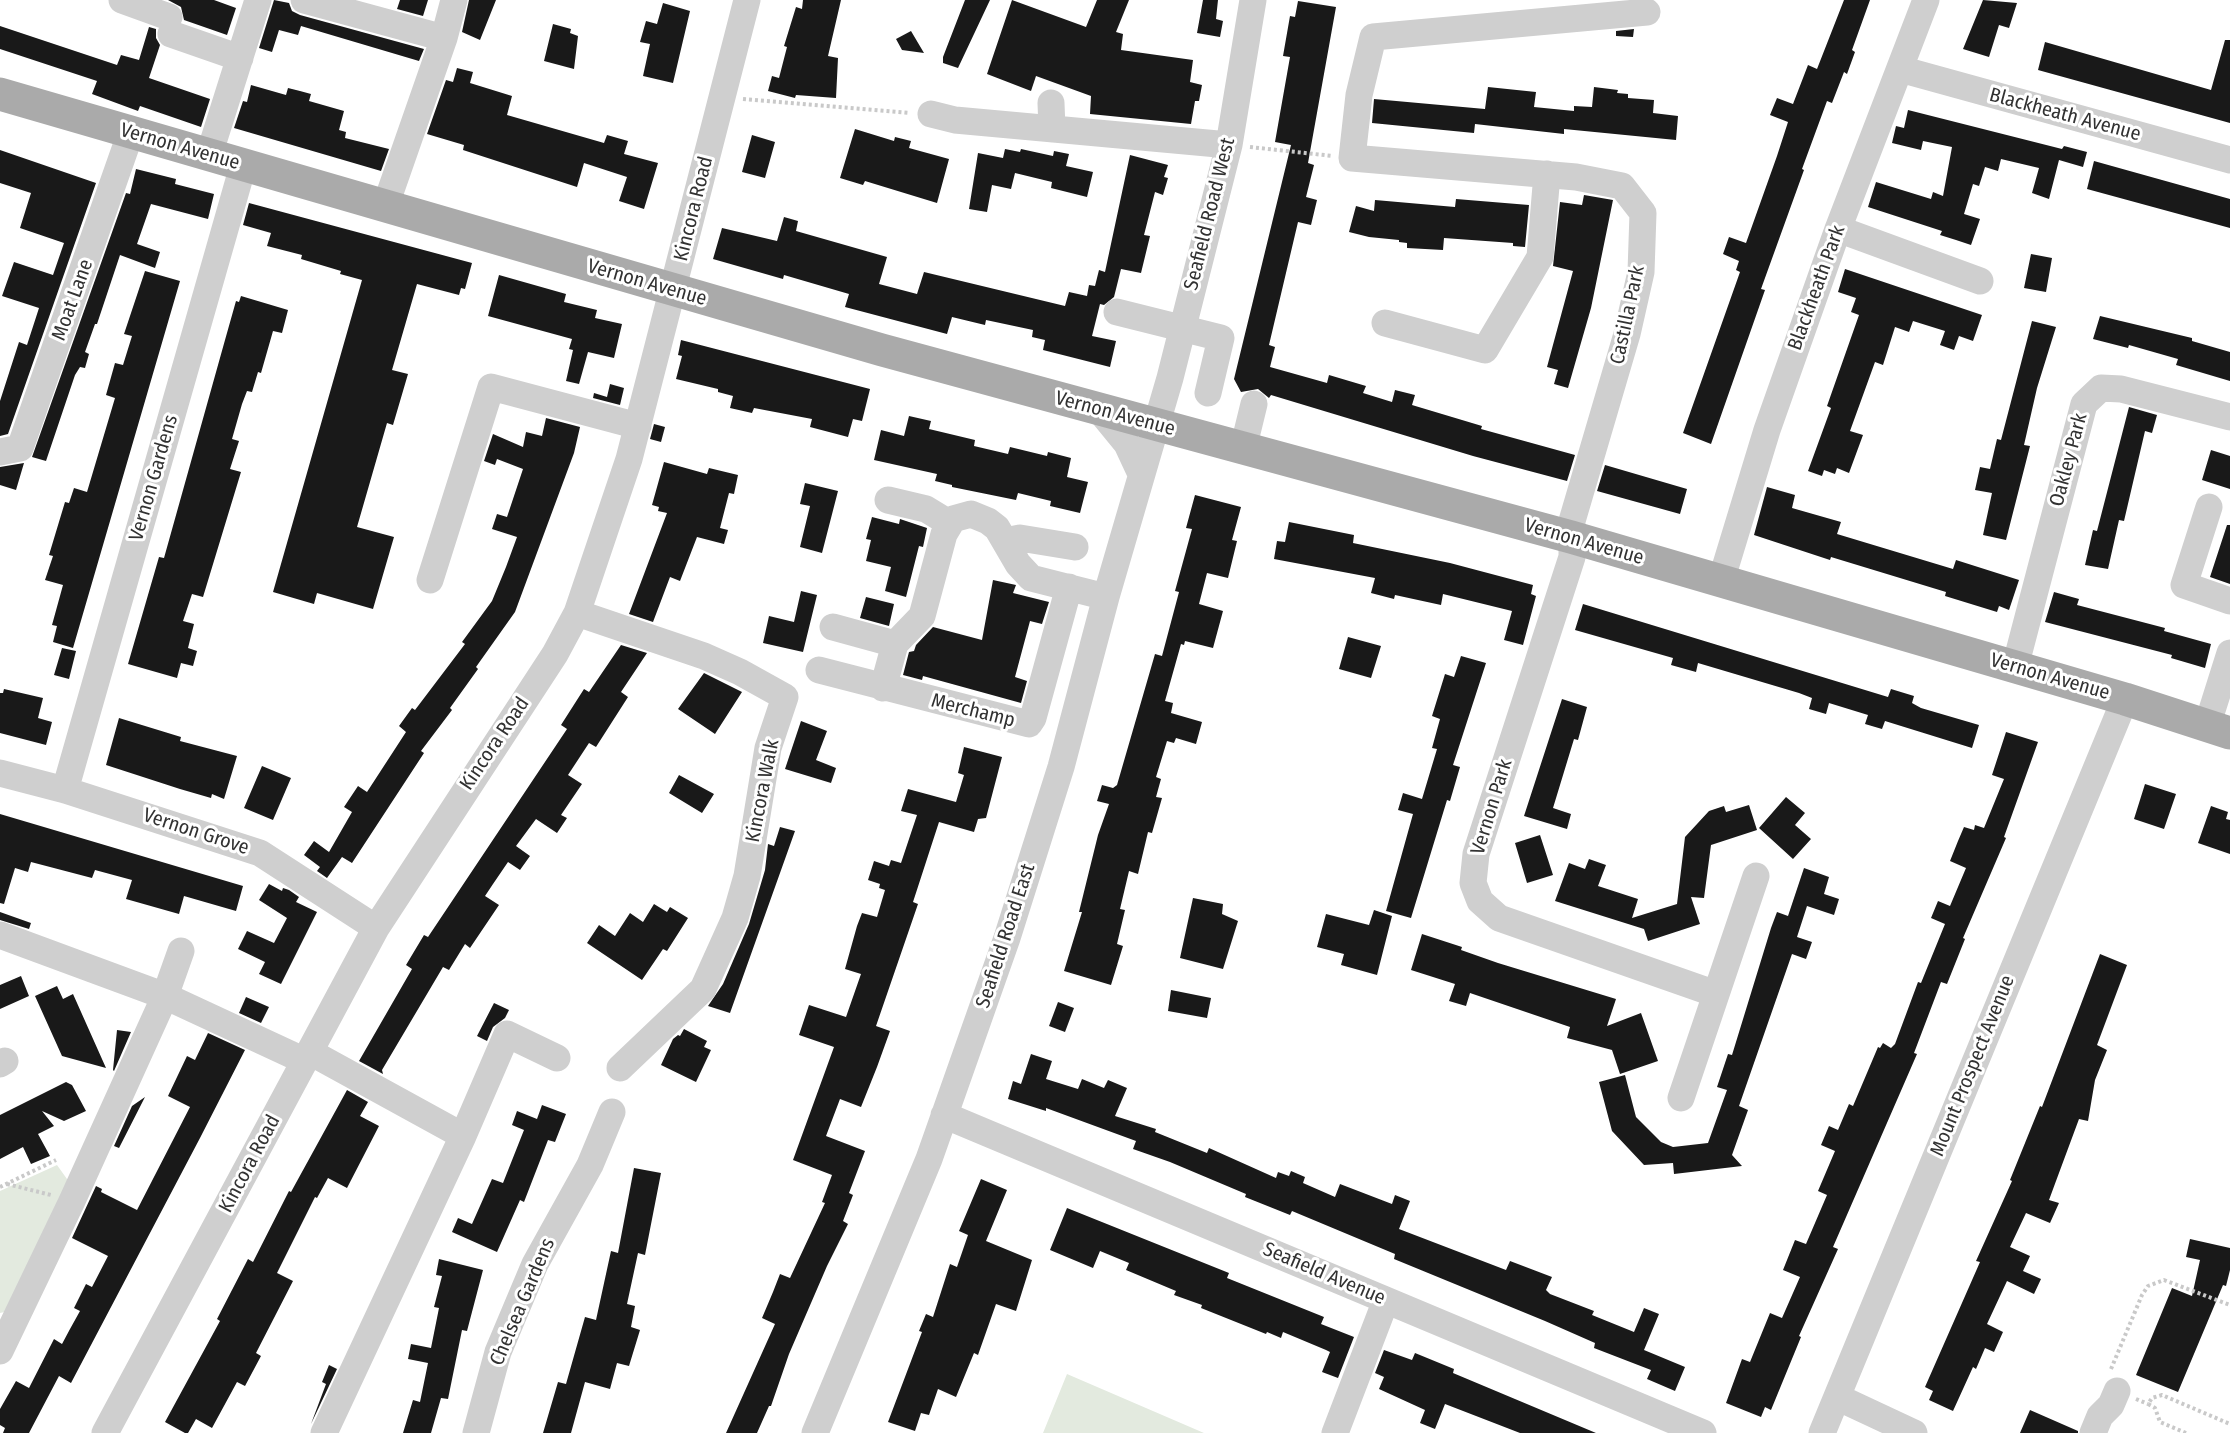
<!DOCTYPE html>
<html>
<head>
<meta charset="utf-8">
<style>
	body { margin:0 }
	canvas { display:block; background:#fff }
</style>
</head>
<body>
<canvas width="2230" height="1433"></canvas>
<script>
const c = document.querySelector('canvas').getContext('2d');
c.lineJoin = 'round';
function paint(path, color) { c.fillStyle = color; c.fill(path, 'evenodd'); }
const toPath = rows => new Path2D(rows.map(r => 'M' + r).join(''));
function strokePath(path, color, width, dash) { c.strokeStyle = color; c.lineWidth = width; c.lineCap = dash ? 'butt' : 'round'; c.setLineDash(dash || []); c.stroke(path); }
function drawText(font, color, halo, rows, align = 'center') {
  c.font = font + ' "Fira Sans Condensed",sans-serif'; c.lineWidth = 6; c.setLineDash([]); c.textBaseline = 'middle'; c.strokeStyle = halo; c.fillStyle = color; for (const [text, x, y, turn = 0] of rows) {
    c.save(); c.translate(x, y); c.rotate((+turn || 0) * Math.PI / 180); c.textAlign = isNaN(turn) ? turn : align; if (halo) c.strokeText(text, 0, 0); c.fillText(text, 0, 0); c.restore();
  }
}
paint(toPath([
	[57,1165,72,1186,13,1310,0,1313,0,1191],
	[1067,1374,1204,1433,1043,1433]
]), '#e3eadf');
paint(toPath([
	[168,0,214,0,236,8,227,35,184,20,181,7],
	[274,0,289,3,292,11,300,15,424,49,419,61,301,26,298,35,279,30,272,52,259,48],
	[400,0,428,0,423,16,397,9],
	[469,0,496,0,480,40,462,32],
	[803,0,841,0,828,56,838,58,836,98,796,95,795,98,768,91,772,76,779,78,787,47,784,46,796,7,802,9],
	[965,0,990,0,958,68,943,63,943,57],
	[1012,0,1086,27,1097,0,1129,0,1116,32,1123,34,1121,50,1193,60,1190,82,1202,85,1199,101,1195,101,1191,124,1090,114,1091,96,1036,76,1031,91,987,74],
	[1203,0,1218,0,1216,19,1223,21,1220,37,1197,33],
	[1844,0,1870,0,1852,50,1855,52,1847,74,1844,72,1832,103,1827,101,1802,169,1804,170,1761,289,1765,290,1711,444,1683,433,1740,272,1736,270,1739,261,1723,254,1729,237,1746,243,1777,156,1788,122,1770,115,1777,98,1793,104,1808,65,1817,69],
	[1983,0,2017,3,2009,28,1999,25,1989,57,1963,49],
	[1298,1,1336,7,1308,163,1314,165,1306,197,1317,200,1311,225,1298,222,1269,345,1275,347,1270,367,1327,383,1329,375,1366,386,1363,393,1392,402,1395,390,1415,395,1412,405,1482,426,1481,429,1575,455,1567,481,1473,456,1271,395,1269,398,1258,389,1241,392,1234,379,1291,145,1275,142,1290,57,1283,56,1290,16,1295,17],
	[663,3,690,11,673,83,643,76,650,44,640,42,646,21,657,24],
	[553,24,571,29,570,33,578,36,574,69,544,61],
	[0,26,117,65,121,55,139,60,149,27,156,29,156,38,160,45,149,78,210,99,201,127,140,106,138,111,92,94,97,81,0,49],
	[1634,29,1633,37,1616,36,1616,31],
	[911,31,924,53,902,50,896,39],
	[2225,40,2230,40,2230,123,2038,70,2045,42,2211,90],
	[457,68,473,72,470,83,512,96,507,115,604,143,607,135,628,141,624,154,658,163,644,209,619,201,627,177,584,163,577,187,463,150,464,145,427,134,446,80,453,82],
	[251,85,286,95,288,88,300,91,311,94,309,101,344,111,339,130,346,132,345,138,389,149,381,171,234,128,243,101,247,102],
	[1488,87,1536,92,1534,107,1574,111,1574,106,1592,107,1594,87,1618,90,1617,93,1628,94,1628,98,1654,100,1653,113,1678,116,1676,140,1564,129,1564,134,1475,124,1474,133,1372,123,1374,99,1485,109],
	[1908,110,2062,149,2064,146,2087,152,2083,167,2059,160,2049,199,2032,193,2039,168,2001,159,1998,171,1985,167,1979,186,1973,184,1964,214,1980,219,1971,245,1956,240,1940,235,1942,231,1868,207,1876,182,1931,199,1933,192,1943,196,1952,147,1923,141,1921,150,1892,143,1896,126,1904,128],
	[855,129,894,141,895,137,911,141,909,148,949,159,937,203,865,181,863,185,840,178],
	[752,135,775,142,765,178,742,172],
	[1005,149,1020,152,1021,149,1053,156,1054,151,1069,154,1066,166,1093,172,1087,197,1051,188,1052,182,1015,173,1011,189,992,185,987,212,969,209,978,153,1003,158],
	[0,150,96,183,8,434,0,436,0,401,19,342,27,345,39,308,2,296,14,262,53,275,64,243,20,228,31,193,0,183],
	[1130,155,1168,165,1164,177,1168,178,1163,195,1155,192,1144,235,1150,236,1141,273,1121,269,1114,297,1104,305,1100,304,1092,336,1116,341,1110,367,1043,350,1045,340,1032,337,1033,330,986,320,985,325,952,317,947,334,845,307,849,294,784,275,783,279,713,259,722,228,777,241,784,217,798,221,796,231,887,257,879,284,917,294,924,272,1065,306,1069,292,1087,296,1089,285,1095,286,1099,270,1105,272],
	[2094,161,2230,199,2230,228,2087,189],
	[136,169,176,179,175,184,214,194,208,219,151,204,137,244,160,252,155,268,120,255,97,324,95,324,85,352,89,354,85,368,80,367,75,375,46,461,32,457,126,193,130,194],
	[1584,195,1613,200,1591,308,1568,388,1554,384,1558,370,1547,367,1573,271,1553,266,1560,202,1582,205],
	[1456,199,1529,205,1525,247,1513,246,1513,243,1444,238,1443,250,1407,248,1407,243,1399,242,1399,240,1369,237,1349,232,1356,206,1374,211,1375,200,1455,207],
	[249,203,472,263,465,289,461,288,459,295,417,284,392,370,408,374,393,425,387,423,357,527,394,537,373,609,317,593,314,604,273,592,362,280,340,274,341,271,301,259,302,255,267,246,271,233,243,225],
	[2031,254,2052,258,2046,292,2024,288],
	[1845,269,1982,315,1973,341,1959,336,1954,350,1940,345,1945,331,1913,321,1909,332,1895,327,1883,365,1875,362,1850,431,1863,435,1849,473,1837,468,1835,474,1824,470,1822,476,1808,471,1831,408,1827,406,1859,315,1851,312,1856,298,1838,292],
	[145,271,180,281,73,648,53,642,57,626,52,625,63,585,45,580,53,556,49,555,65,502,69,503,74,488,87,492,115,398,106,395,115,363,123,365,132,336,124,334],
	[499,275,566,294,564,302,597,310,595,318,622,324,614,358,588,352,579,384,566,381,573,350,569,349,572,339,488,316],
	[241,296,288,310,282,333,273,331,261,373,258,372,252,392,247,391,242,404,232,439,239,441,230,469,241,472,203,597,192,594,183,621,194,624,188,648,197,651,193,666,181,663,177,678,128,664,159,557,164,558,225,340,236,301,239,302],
	[2100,316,2192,338,2192,341,2230,352,2230,381,2176,365,2178,359,2129,345,2128,348,2093,339],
	[2032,321,2056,327,2037,388,2024,445,2030,446,2006,540,1983,535,1992,493,1975,490,1980,467,1990,469,1997,439,2001,440],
	[681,340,870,389,862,421,853,419,848,437,810,427,812,419,754,408,752,413,730,408,733,396,718,392,718,389,676,379,682,356,678,355],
	[610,384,624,388,620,405,593,398,594,393,607,397],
	[2129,407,2157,415,2152,433,2145,431,2124,521,2119,520,2108,569,2085,565,2093,530,2097,531],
	[909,416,931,421,929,429,975,440,974,446,1008,454,1010,447,1047,456,1048,452,1071,458,1067,477,1088,482,1080,513,1050,506,1051,501,1018,493,1016,500,952,487,952,485,935,481,937,474,874,460,881,430,904,436],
	[546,418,580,427,574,453,515,612,476,667,478,669,450,708,452,710,421,751,424,753,352,863,342,857,327,878,317,871,320,867,304,855,314,841,329,852,352,812,344,807,358,786,367,792,406,732,399,726,412,708,415,710,465,644,462,642,492,601,506,567,517,537,492,529,497,514,507,517,523,469,497,459,495,465,484,461,493,434,523,447,526,432,542,436],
	[654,424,665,427,661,442,650,439],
	[2211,450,2230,456,2230,489,2202,480],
	[664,462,707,474,709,468,738,475,734,494,729,493,720,528,728,530,724,544,697,537,680,581,670,577,653,622,629,614,667,513,658,511,659,507,652,505],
	[24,463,16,490,0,485,0,467],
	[1605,465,1687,489,1680,514,1597,491],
	[805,483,838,491,822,553,800,547,810,506,800,504],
	[1767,487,1795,495,1792,508,1841,522,1837,534,1953,569,1956,560,2019,580,2009,610,1999,606,1997,612,1945,596,1946,592,1831,557,1830,560,1754,535],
	[1195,495,1241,507,1232,540,1237,541,1228,578,1207,573,1199,604,1223,611,1213,648,1185,641,1184,645,1181,644,1165,701,1173,703,1171,713,1202,722,1196,744,1176,738,1174,743,1167,741,1156,777,1161,779,1156,797,1162,798,1152,833,1148,832,1138,874,1129,871,1120,909,1125,910,1117,944,1123,946,1111,985,1064,971,1082,912,1079,912,1098,835,1109,804,1097,801,1102,785,1113,788,1117,785,1155,654,1162,656,1179,592,1175,591,1192,529,1186,528],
	[872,517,899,524,900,519,927,528,923,547,919,546,906,597,885,591,891,567,866,561,871,540,866,539],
	[1289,522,1354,535,1353,543,1450,563,1533,585,1531,594,1536,596,1523,645,1504,640,1512,611,1443,594,1441,605,1395,595,1394,599,1371,593,1375,578,1274,559,1277,541,1285,542],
	[2227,525,2230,525,2230,584,2210,577],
	[993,580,1016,585,1013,593,1049,602,1042,624,1030,621,1015,677,1027,681,1021,703,923,676,922,680,903,675,909,652,914,651,916,645,933,627,982,640],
	[801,591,817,595,803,652,763,643,769,616,794,622],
	[2054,592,2079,599,2077,605,2165,628,2164,631,2211,644,2205,668,2171,658,2172,655,2045,622],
	[866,597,894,604,889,626,860,618],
	[1583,604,1888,697,1891,689,1914,696,1912,703,1921,708,1979,725,1972,748,1885,721,1882,729,1865,724,1868,715,1829,703,1826,714,1809,709,1812,698,1799,693,1698,663,1696,672,1671,665,1673,658,1575,630],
	[1348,637,1381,646,1371,678,1339,669],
	[621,645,647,653,621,692,628,697,596,747,589,743,568,775,582,784,561,815,567,818,557,833,536,819,516,846,530,856,520,870,508,862,493,884,485,896,499,905,470,948,465,944,449,970,443,967,382,1070,383,1074,359,1061,412,969,406,965,424,935,428,937,567,729,561,725,584,689,589,692],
	[62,648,76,651,69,679,54,675],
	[1461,656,1486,663,1453,765,1460,767,1450,801,1447,800,1411,918,1386,911,1413,814,1398,810,1403,793,1422,799,1437,749,1432,748,1440,719,1432,716,1445,674,1454,677],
	[704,673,742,692,715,734,678,709],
	[4,689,43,698,38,718,52,722,46,745,0,733,0,693,3,693],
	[1562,699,1587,707,1578,740,1574,739,1553,808,1571,814,1567,829,1524,816],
	[119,718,181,737,180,741,237,756,224,799,212,794,211,798,180,789,106,765],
	[801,721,827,731,816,760,836,768,831,783,785,769],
	[2006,732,2038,742,2004,837,2006,838,1963,938,1965,939,1947,984,1941,982,1914,1053,1917,1054,1833,1247,1838,1249,1799,1336,1801,1337,1771,1410,1765,1407,1761,1417,1726,1403,1742,1359,1750,1362,1770,1313,1782,1318,1800,1277,1783,1270,1795,1240,1806,1244,1827,1195,1818,1191,1835,1151,1821,1145,1829,1126,1838,1130,1849,1104,1853,1106,1878,1047,1880,1048,1883,1043,1891,1048,1895,1044,1918,982,1921,983,1945,924,1931,918,1938,901,1950,906,1966,868,1950,861,1958,841,1964,827,1974,830,1975,825,1984,828,2004,779,1992,775],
	[964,747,1002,757,986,818,978,819,974,832,939,822,913,902,918,904,876,1026,890,1031,877,1067,861,1107,840,1099,826,1136,865,1151,849,1193,853,1195,843,1221,848,1224,827,1266,789,1354,771,1406,769,1406,757,1433,726,1433,775,1324,762,1318,773,1292,780,1274,790,1278,825,1203,822,1202,832,1175,793,1160,834,1047,799,1035,809,1005,846,1017,861,974,845,969,857,926,862,913,877,917,885,890,879,888,880,884,868,880,874,861,889,866,891,860,901,863,917,815,901,811,908,789,956,802,964,775,958,773],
	[262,766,291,778,273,820,244,808],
	[679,775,714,794,702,813,669,793],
	[2145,784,2176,794,2164,829,2134,819],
	[1786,797,1805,813,1795,825,1811,839,1793,859,1759,828],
	[1749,805,1757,830,1711,845,1704,898,1691,897,1700,924,1648,941,1644,929,1555,901,1569,863,1585,869,1589,859,1606,865,1598,886,1638,899,1632,918,1677,904,1685,837,1709,811,1724,806,1726,812],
	[2211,806,2228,812,2226,819,2230,820,2230,854,2198,843],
	[0,814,243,886,236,911,184,896,179,914,126,899,132,880,95,870,92,878,31,862,28,872,15,868,4,904,0,903],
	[780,827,795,831,730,1013,708,1006,723,984,749,924,765,870,768,844,774,846],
	[1540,835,1553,875,1527,883,1515,843],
	[1804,868,1829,877,1824,894,1839,899,1834,915,1807,906,1797,937,1812,942,1806,959,1792,954,1739,1106,1748,1110,1732,1155,1742,1166,1674,1174,1673,1163,1644,1165,1612,1131,1599,1082,1625,1075,1636,1117,1661,1142,1673,1147,1708,1143,1727,1090,1717,1087,1728,1054,1732,1055,1771,928,1777,912,1788,916],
	[269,884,282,891,283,888,289,890,299,897,296,902,317,912,281,984,259,974,265,962,238,949,247,931,274,943,287,918,259,900],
	[1193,898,1223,904,1222,914,1238,921,1223,969,1180,958],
	[654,904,667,912,670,907,688,918,667,951,663,949,642,980,587,943,599,925,615,936,630,913,643,922],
	[1374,910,1392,916,1377,975,1341,965,1344,954,1317,947,1326,914,1369,925],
	[0,912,31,923,29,929,0,920],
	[1422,934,1462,947,1461,950,1498,963,1616,999,1607,1026,1641,1013,1658,1061,1620,1074,1612,1050,1567,1038,1570,1027,1470,993,1466,1006,1449,1001,1455,984,1411,970],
	[2100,954,2127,965,2097,1045,2107,1050,2095,1080,2088,1121,2079,1119,2056,1181,2049,1200,2059,1203,2050,1223,2026,1213,2010,1247,2030,1256,2023,1271,2041,1279,2034,1294,2007,1281,1987,1324,2003,1332,1994,1352,1985,1348,1976,1369,1973,1367,1953,1411,1929,1400,1933,1391,1925,1387,1980,1262,1976,1261,2012,1181,2010,1180,2040,1106,2042,1107],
	[21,976,29,996,0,1009,0,985],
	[57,986,63,999,73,994,106,1068,62,1056,35,996],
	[1171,990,1211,998,1207,1018,1168,1011],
	[246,997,269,1007,261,1023,239,1013],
	[1058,1002,1074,1008,1065,1032,1049,1026],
	[494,1003,509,1010,505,1018,493,1027,487,1041,477,1036],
	[684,1029,707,1041,704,1047,711,1050,696,1082,661,1065,673,1039,678,1035,680,1036],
	[117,1030,131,1032,114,1071,113,1070],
	[208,1033,245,1050,200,1138,71,1383,59,1376,29,1433,3,1433,5,1428,0,1425,0,1409,16,1381,29,1388,54,1339,62,1344,70,1329,80,1311,74,1308,86,1284,92,1287,108,1256,72,1238,96,1186,102,1189,101,1192,137,1210,190,1107,168,1096,187,1056,195,1060],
	[1031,1054,1052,1061,1046,1079,1078,1089,1082,1079,1104,1088,1108,1080,1127,1088,1115,1116,1156,1129,1155,1132,1207,1153,1209,1148,1276,1178,1278,1172,1289,1176,1291,1171,1305,1177,1303,1183,1335,1197,1340,1184,1392,1204,1395,1195,1410,1201,1399,1229,1506,1270,1510,1261,1552,1277,1546,1290,1550,1294,1594,1311,1592,1315,1634,1332,1644,1308,1659,1314,1644,1350,1685,1367,1675,1391,1647,1379,1651,1370,1594,1348,1595,1343,1545,1321,1394,1259,1395,1254,1292,1211,1290,1215,1245,1197,1246,1194,1170,1162,1133,1149,1136,1141,1046,1108,1046,1111,1008,1099,1013,1081,1021,1084],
	[66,1082,72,1085,86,1111,64,1121,42,1111,54,1126,38,1134,50,1156,31,1164,23,1147,0,1159,0,1115],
	[347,1090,368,1102,360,1116,379,1126,347,1188,328,1178,317,1198,315,1197,277,1273,293,1281,256,1353,261,1356,245,1386,237,1382,212,1428,196,1419,188,1433,185,1433,165,1422,220,1321,217,1319,248,1259,253,1262,289,1191,291,1192],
	[145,1097,119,1148,114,1146,132,1106],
	[542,1105,566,1114,555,1142,548,1140,524,1202,520,1200,497,1252,452,1232,458,1218,472,1224,492,1179,503,1183,524,1130,512,1125,517,1111,537,1119],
	[634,1168,661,1173,645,1255,638,1253,627,1304,635,1306,631,1327,640,1330,629,1366,617,1363,610,1389,585,1382,571,1433,543,1433,558,1382,566,1384,585,1317,596,1320,611,1251,618,1253],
	[981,1179,1007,1190,986,1241,1032,1260,1016,1311,996,1304,978,1355,974,1353,956,1397,938,1389,929,1415,921,1413,915,1431,888,1422,922,1332,919,1331,926,1314,933,1317,950,1264,957,1267,968,1235,959,1231],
	[1067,1208,1229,1273,1227,1278,1324,1317,1321,1324,1354,1337,1338,1378,1322,1372,1330,1352,1326,1350,1283,1332,1281,1338,1267,1332,1266,1334,1201,1308,1202,1305,1174,1295,1176,1291,1126,1270,1129,1263,1100,1251,1093,1268,1050,1250],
	[2190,1239,2230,1248,2230,1270,2226,1286,2223,1285,2178,1392,2136,1375,2172,1288,2192,1296,2200,1260,2186,1257],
	[439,1259,483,1270,467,1331,462,1330,448,1399,441,1398,431,1433,403,1433,413,1400,420,1402,428,1363,408,1359,411,1344,431,1348,439,1308,434,1307,442,1276,436,1275],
	[1384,1350,1412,1360,1415,1353,1454,1369,1453,1373,1596,1433,1520,1433,1445,1404,1435,1429,1420,1423,1425,1410,1379,1389,1384,1377,1375,1373],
	[329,1365,337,1369,311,1424,326,1384,322,1382],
	[2030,1410,2078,1431,2078,1433,2020,1433]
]), '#191919');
strokePath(toPath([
	[743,99,909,113],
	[1250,147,1333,156],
	[7,1184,51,1195],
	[0,1187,56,1160],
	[2111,1369,2142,1295,2148,1286,2164,1280,2230,1305],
	[2136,1399,2148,1404],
	[2186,1433,2160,1422,2155,1408,2148,1404,2152,1398,2162,1395,2230,1424]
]), '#c9c9c9', 4, [3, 3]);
strokePath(toPath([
	[122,0,169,17],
	[304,0,444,38],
	[1647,12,1373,37,1359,95,1352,158,1576,177,1622,186,1643,213,1641,272,1627,334,1572,521,1572,557,1476,854,1473,883,1480,901,1499,918,1716,994],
	[171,34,240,58],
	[1900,69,2230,160],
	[1051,103,1052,129],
	[931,114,955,120,1229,145],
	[209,155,258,0],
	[385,207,444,38,454,0],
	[1838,229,1980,281],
	[1117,312,1221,338,1208,393],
	[1385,323,1485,350,1540,257,1547,174],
	[1100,411,1127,444,1141,474],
	[1243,449,1254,404],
	[0,452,20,448,131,132],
	[888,500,926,509,949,523],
	[2209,507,2184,585,2230,601],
	[1005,541,1020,538,1075,547],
	[430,580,491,387,638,426],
	[1721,581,1767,430,1838,229,1926,0],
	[577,613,704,656,740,672,785,697,768,748,747,876,735,918,703,989,620,1068],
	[833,627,895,644],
	[2015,667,2084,404,2101,388,2121,389,2230,417],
	[819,670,1029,724,1033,718,1069,587],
	[883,688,895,644,922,616,944,534,953,519,971,514,988,521,997,528,1018,564,1031,578,1106,597],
	[2207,726,2230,653],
	[0,773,65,790,260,853,376,928],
	[65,790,243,166],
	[0,935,165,996,305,1061],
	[310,1052,463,1136,324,1433],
	[0,1064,5,1061],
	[1681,1098,1756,876],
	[944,1115,1703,1433],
	[463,1136,507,1034,557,1058],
	[0,1351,72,1201,165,996,181,951],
	[1837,1397,1914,1433],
	[105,1433,376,928,555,654,577,613,629,459,747,0],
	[476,1433,498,1352,535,1264,590,1165,612,1112],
	[815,1433,929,1159,1007,938,1061,767,1106,597,1170,378,1229,145,1253,0],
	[1335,1433,1386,1300],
	[1822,1433,2125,699],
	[2093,1433,2100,1416,2111,1405,2117,1391]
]), '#cfcfcf', 27);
strokePath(toPath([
	[0,94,882,350,1571,537,2125,699,2230,733]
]), '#aaa', 33);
drawText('20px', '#323232', '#fff', [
	["Blackheath Avenue",2065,115,15],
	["Vernon Avenue",180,147,16],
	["Kincora Road",694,209,-76],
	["Seafield Road West",1210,214,-76],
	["Vernon Avenue",647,283,16],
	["Blackheath Park",1817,288,-70],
	["Moat Lane",73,300,-70],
	["Castilla Park",1628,315,-78],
	["Vernon Avenue",1115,414,15],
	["Oakley Park",2069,460,-75],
	["Vernon Gardens",154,478,-74],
	["Vernon Avenue",1584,542,16],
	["Vernon Avenue",2050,677,16],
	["Merchamp",973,711,14],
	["Kincora Road",495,744,-56],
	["Kincora Walk",763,791,-79],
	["Vernon Park",1492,807,-73],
	["Vernon Grove",196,832,18],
	["Seafield Road East",1006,936,-72],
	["Mount Prospect Avenue",1973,1066,-68],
	["Kincora Road",250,1164,-62],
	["Seafield Avenue",1324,1274,23],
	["Chelsea Gardens",523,1302,-67]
]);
</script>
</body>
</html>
